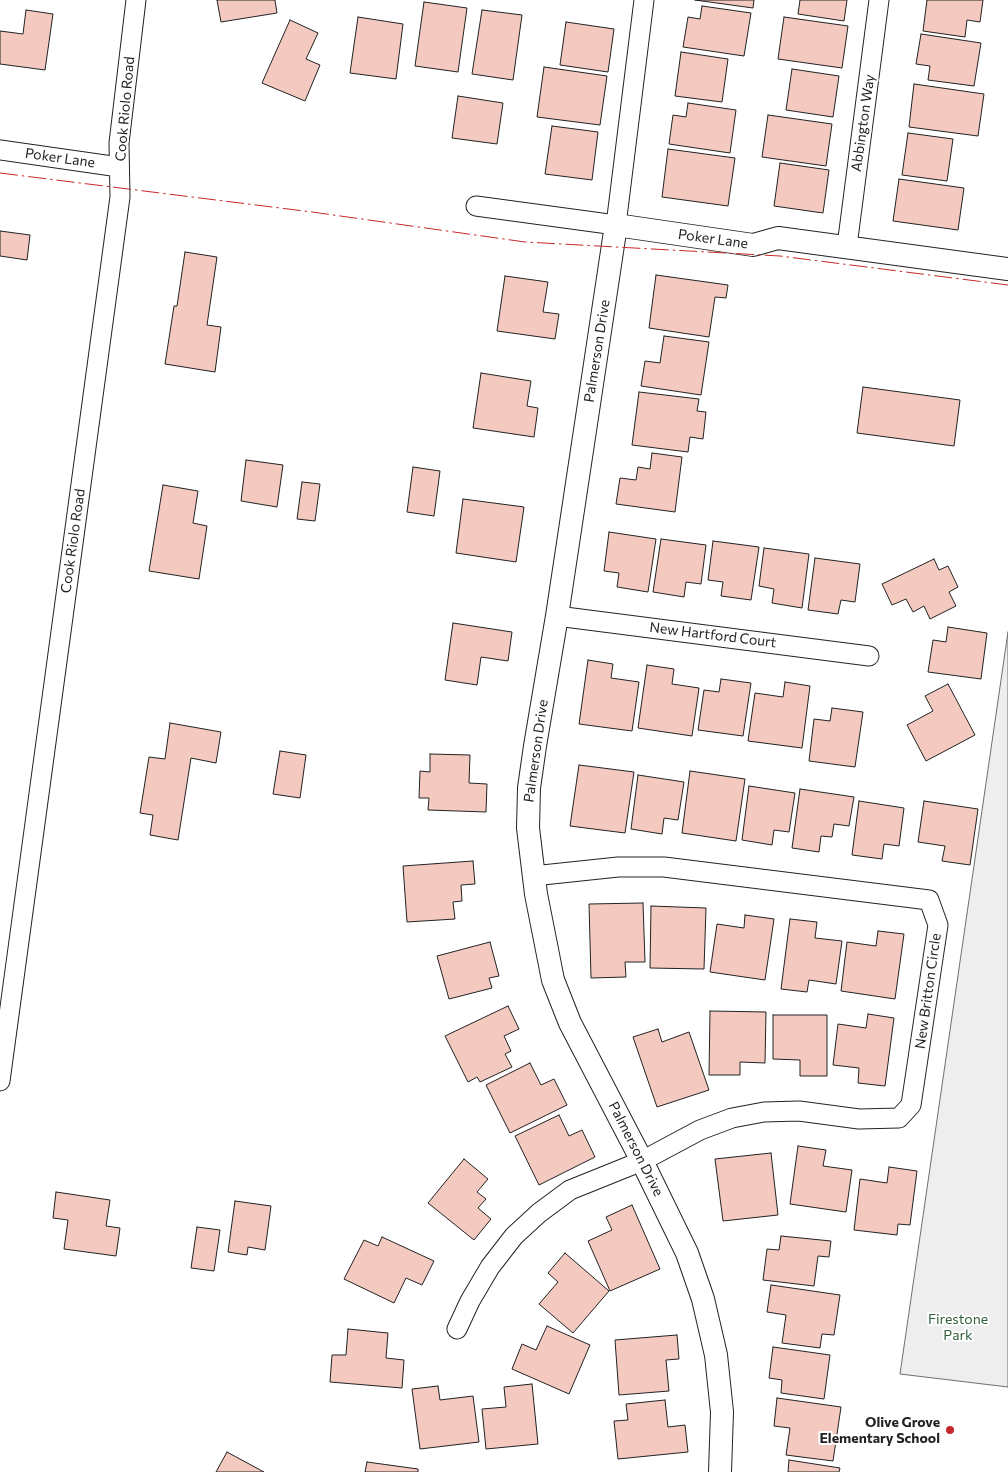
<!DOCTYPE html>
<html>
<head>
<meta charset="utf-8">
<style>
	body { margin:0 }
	canvas { display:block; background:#fff }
</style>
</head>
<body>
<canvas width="1008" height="1472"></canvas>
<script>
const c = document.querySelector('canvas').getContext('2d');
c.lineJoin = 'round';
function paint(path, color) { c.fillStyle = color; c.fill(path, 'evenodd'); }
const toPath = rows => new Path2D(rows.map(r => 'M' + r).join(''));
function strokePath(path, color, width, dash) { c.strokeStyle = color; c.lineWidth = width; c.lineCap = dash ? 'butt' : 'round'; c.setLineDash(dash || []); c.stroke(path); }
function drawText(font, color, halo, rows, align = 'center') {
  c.font = font + ' Commissioner,sans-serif'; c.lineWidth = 4; c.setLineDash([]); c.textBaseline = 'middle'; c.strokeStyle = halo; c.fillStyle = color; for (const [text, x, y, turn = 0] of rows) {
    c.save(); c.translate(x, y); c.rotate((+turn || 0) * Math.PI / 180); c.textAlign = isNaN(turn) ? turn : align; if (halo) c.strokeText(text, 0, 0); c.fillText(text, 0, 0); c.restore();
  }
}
const green = toPath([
	[1008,632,1008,1387,900,1374,1008,632]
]);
paint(green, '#eee');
strokePath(green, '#6f6f6f', 1);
const building = toPath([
	[217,0,275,0,277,13,221,22,217,0],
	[695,0,754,0,753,8,695,0],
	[800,0,847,0,844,21,798,14,800,0],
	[927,0,983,0,980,22,967,20,965,37,923,31,927,0],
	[424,2,467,8,458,72,415,66,424,2],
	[702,6,751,13,744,56,683,47,688,17,700,19,702,6],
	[26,10,53,14,45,70,0,64,0,31,23,34,26,10],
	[482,10,522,15,513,80,472,74,482,10],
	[358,17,403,24,396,79,350,73,358,17],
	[784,17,848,26,842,68,778,59,784,17],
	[290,20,318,33,306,59,320,65,305,101,262,83,290,20],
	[566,22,614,29,608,72,560,65,566,22],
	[921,34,981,43,974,86,928,80,930,66,916,64,921,34],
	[681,52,728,59,722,102,675,96,681,52],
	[544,67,607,76,600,125,537,117,544,67],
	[792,69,839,76,833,117,786,110,792,69],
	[914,84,984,94,978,136,909,127,914,84],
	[458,96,503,103,497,144,452,138,458,96],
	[688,103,736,110,730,153,669,144,673,115,686,117,688,103],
	[768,115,832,124,826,166,762,157,768,115],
	[552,126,598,132,592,180,545,174,552,126],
	[908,133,953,139,947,181,902,175,908,133],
	[668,149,735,158,728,206,662,197,668,149],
	[780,163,829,170,823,213,774,206,780,163],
	[899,179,964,188,958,230,893,221,899,179],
	[0,231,30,235,27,260,0,256,0,231],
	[185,252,217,257,207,325,221,327,215,372,165,364,174,306,177,306,185,252],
	[656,275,728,285,726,298,715,297,709,337,649,328,656,275],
	[505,276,548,282,543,312,559,314,555,339,497,331,505,276],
	[664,336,709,342,701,395,641,386,645,361,660,363,664,336],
	[481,373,531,381,527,406,538,408,534,437,473,428,481,373],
	[863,387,960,400,954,446,857,433,863,387],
	[639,392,699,399,697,411,706,412,703,439,690,437,688,452,632,445,639,392],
	[652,453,682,457,675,512,616,504,620,478,636,480,638,467,650,469,652,453],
	[246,460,283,465,277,507,241,501,246,460],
	[413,467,440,471,434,516,407,512,413,467],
	[302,482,320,484,315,521,297,519,302,482],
	[163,485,198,491,193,523,207,526,199,579,149,571,163,485],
	[463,499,524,507,516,562,456,553,463,499],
	[609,532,656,539,648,592,617,587,619,573,604,571,609,532],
	[661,539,706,545,701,584,686,582,684,597,653,592,661,539],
	[713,541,759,547,751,600,721,596,723,582,708,580,713,541],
	[764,548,809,554,802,608,772,603,774,589,759,586,764,548],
	[815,558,860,564,855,602,841,600,838,614,808,610,815,558],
	[934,559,939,570,948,566,958,587,949,592,956,606,930,619,924,606,913,612,906,599,892,605,882,584,934,559],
	[453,623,512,632,508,661,481,657,477,685,445,680,453,623],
	[948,627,987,633,981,679,928,672,933,640,946,642,948,627],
	[588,660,613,664,611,678,639,682,632,731,579,724,588,660],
	[647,665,674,669,672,684,699,688,692,736,638,728,647,665],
	[721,679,751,683,743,736,698,730,704,690,719,692,721,679],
	[785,682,810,686,802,748,748,741,755,693,783,697,785,682],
	[948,684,975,735,926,761,907,725,933,711,925,696,948,684],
	[832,708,863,712,855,767,809,761,814,719,830,721,832,708],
	[170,723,221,732,216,763,191,758,178,840,150,835,153,815,140,813,149,757,165,759,170,723],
	[280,751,306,755,300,798,273,794,280,751],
	[430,754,470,755,469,783,487,784,486,812,428,810,429,798,419,798,420,771,430,772,430,754],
	[579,765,634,772,625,833,570,826,579,765],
	[690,771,745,779,736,841,682,833,690,771],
	[638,775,684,782,678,820,664,818,662,834,631,829,638,775],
	[749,786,795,793,789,832,774,830,772,845,742,840,749,786],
	[800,789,854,797,849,826,834,824,832,837,821,836,819,852,792,848,800,789],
	[859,801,904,808,899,846,884,844,882,859,852,855,859,801],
	[924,801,978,809,970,865,942,861,945,846,918,842,924,801],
	[473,861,475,884,461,885,462,901,453,902,455,919,407,922,403,866,473,861],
	[643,903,645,962,625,962,626,977,591,978,589,904,643,903],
	[651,906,706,908,704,969,650,968,651,906],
	[745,915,774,919,765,980,710,972,717,924,744,928,745,915],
	[790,919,817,922,815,938,842,941,836,984,809,980,807,992,781,989,790,919],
	[878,931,904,934,895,999,841,991,847,942,876,946,878,931],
	[490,942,499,976,489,978,492,988,449,999,437,956,490,942],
	[508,1006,519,1029,504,1036,511,1051,505,1054,512,1067,480,1082,477,1077,468,1082,445,1036,508,1006],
	[710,1011,766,1012,765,1063,740,1062,740,1075,709,1075,710,1011],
	[868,1014,894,1018,885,1086,858,1083,859,1068,833,1065,838,1024,866,1028,868,1014],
	[773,1015,827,1015,827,1076,800,1076,800,1060,773,1059,773,1015],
	[658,1029,662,1042,689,1032,709,1090,657,1107,633,1037,658,1029],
	[530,1063,541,1085,554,1079,567,1105,510,1133,486,1085,530,1063],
	[559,1115,569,1136,582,1130,595,1157,539,1185,515,1136,559,1115],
	[798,1146,826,1150,823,1166,852,1170,846,1212,790,1204,798,1146],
	[771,1153,778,1215,723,1221,715,1159,771,1153],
	[464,1159,488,1179,477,1192,486,1199,478,1208,491,1219,474,1240,428,1203,464,1159],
	[889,1167,917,1171,910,1225,898,1224,897,1235,854,1230,860,1179,887,1183,889,1167],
	[56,1192,110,1200,106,1226,120,1228,116,1256,64,1249,68,1220,53,1218,56,1192],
	[235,1201,271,1206,265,1250,248,1247,247,1255,228,1252,235,1201],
	[632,1205,660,1269,610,1291,588,1241,612,1230,606,1217,632,1205],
	[197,1227,220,1230,214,1271,191,1268,197,1227],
	[781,1236,831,1241,829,1257,818,1256,814,1286,763,1280,767,1249,779,1250,781,1236],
	[382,1237,434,1261,422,1285,406,1278,394,1303,344,1279,364,1240,378,1246,382,1237],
	[565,1253,609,1291,573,1333,539,1304,558,1282,548,1273,565,1253],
	[771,1285,840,1295,834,1335,822,1334,820,1348,782,1343,786,1315,767,1312,771,1285],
	[547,1326,590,1345,569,1394,512,1369,522,1344,536,1350,547,1326],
	[348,1329,388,1333,386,1358,404,1360,402,1388,330,1382,332,1355,346,1355,348,1329],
	[677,1335,679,1359,666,1360,669,1391,619,1395,615,1340,677,1335],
	[773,1347,830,1355,824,1399,781,1393,782,1380,769,1378,773,1347],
	[532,1384,538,1444,486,1449,482,1409,506,1407,504,1387,532,1384],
	[438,1386,440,1400,473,1396,479,1442,420,1449,412,1389,438,1386],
	[777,1398,841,1407,833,1461,786,1455,790,1428,774,1426,777,1398],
	[665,1400,668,1427,685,1425,688,1452,618,1459,614,1421,628,1420,626,1404,665,1400],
	[227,1452,264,1472,216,1472,227,1452],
	[789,1460,840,1468,839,1472,788,1472,789,1460],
	[367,1462,418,1469,418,1472,365,1472,367,1462]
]);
paint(building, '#f3c9c0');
strokePath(building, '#222', 1);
const minor = toPath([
	[0,150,119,167],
	[476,206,616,225,644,0],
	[847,246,879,0],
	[557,616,869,656],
	[0,1081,120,197,119,143,136,0],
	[457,1329,470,1301,490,1267,514,1236,539,1213,570,1190,642,1161,700,1130,732,1118,764,1112,799,1111,859,1119,899,1118,911,1105,938,925,929,900,664,867,618,867,533,876]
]);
const tertiary = toPath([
	[720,1472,722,1412,716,1355,703,1299,687,1253,642,1161,570,1023,553,980,536,894,528,828,529,788,535,746,557,616,616,225,753,245,778,238,1008,269]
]);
strokePath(minor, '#222', 21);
strokePath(tertiary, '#222', 24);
strokePath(minor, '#fff', 19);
strokePath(tertiary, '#fff', 22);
strokePath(toPath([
	[0,173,312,212,525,242,780,256,1008,285]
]), '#c62828', 1, [18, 4, 2.5, 4]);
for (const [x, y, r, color] of [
	[950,1430,5,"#c62828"]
]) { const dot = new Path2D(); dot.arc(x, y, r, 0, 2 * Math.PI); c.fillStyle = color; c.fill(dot); strokePath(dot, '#fff', 2); }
drawText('14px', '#222', '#fff', [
	["Cook Riolo Road",125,109,-85],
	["Abbington Way",863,123,-82],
	["Poker Lane",60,158,8],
	["Poker Lane",713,239,8],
	["Palmerson Drive",597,351,-81],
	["Cook Riolo Road",73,541,-82],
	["New Hartford Court",713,635,7],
	["Palmerson Drive",536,751,-82],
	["New Britton Circle",928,991,-82],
	["Palmerson Drive",636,1149,63]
]);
drawText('14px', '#2f5e38', '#fff', [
	["Firestone",958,1319],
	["Park",958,1335]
]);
drawText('bold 14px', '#222', '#fff', [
	["Olive Grove",940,1422],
	["Elementary School",940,1438]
], 'right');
</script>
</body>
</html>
